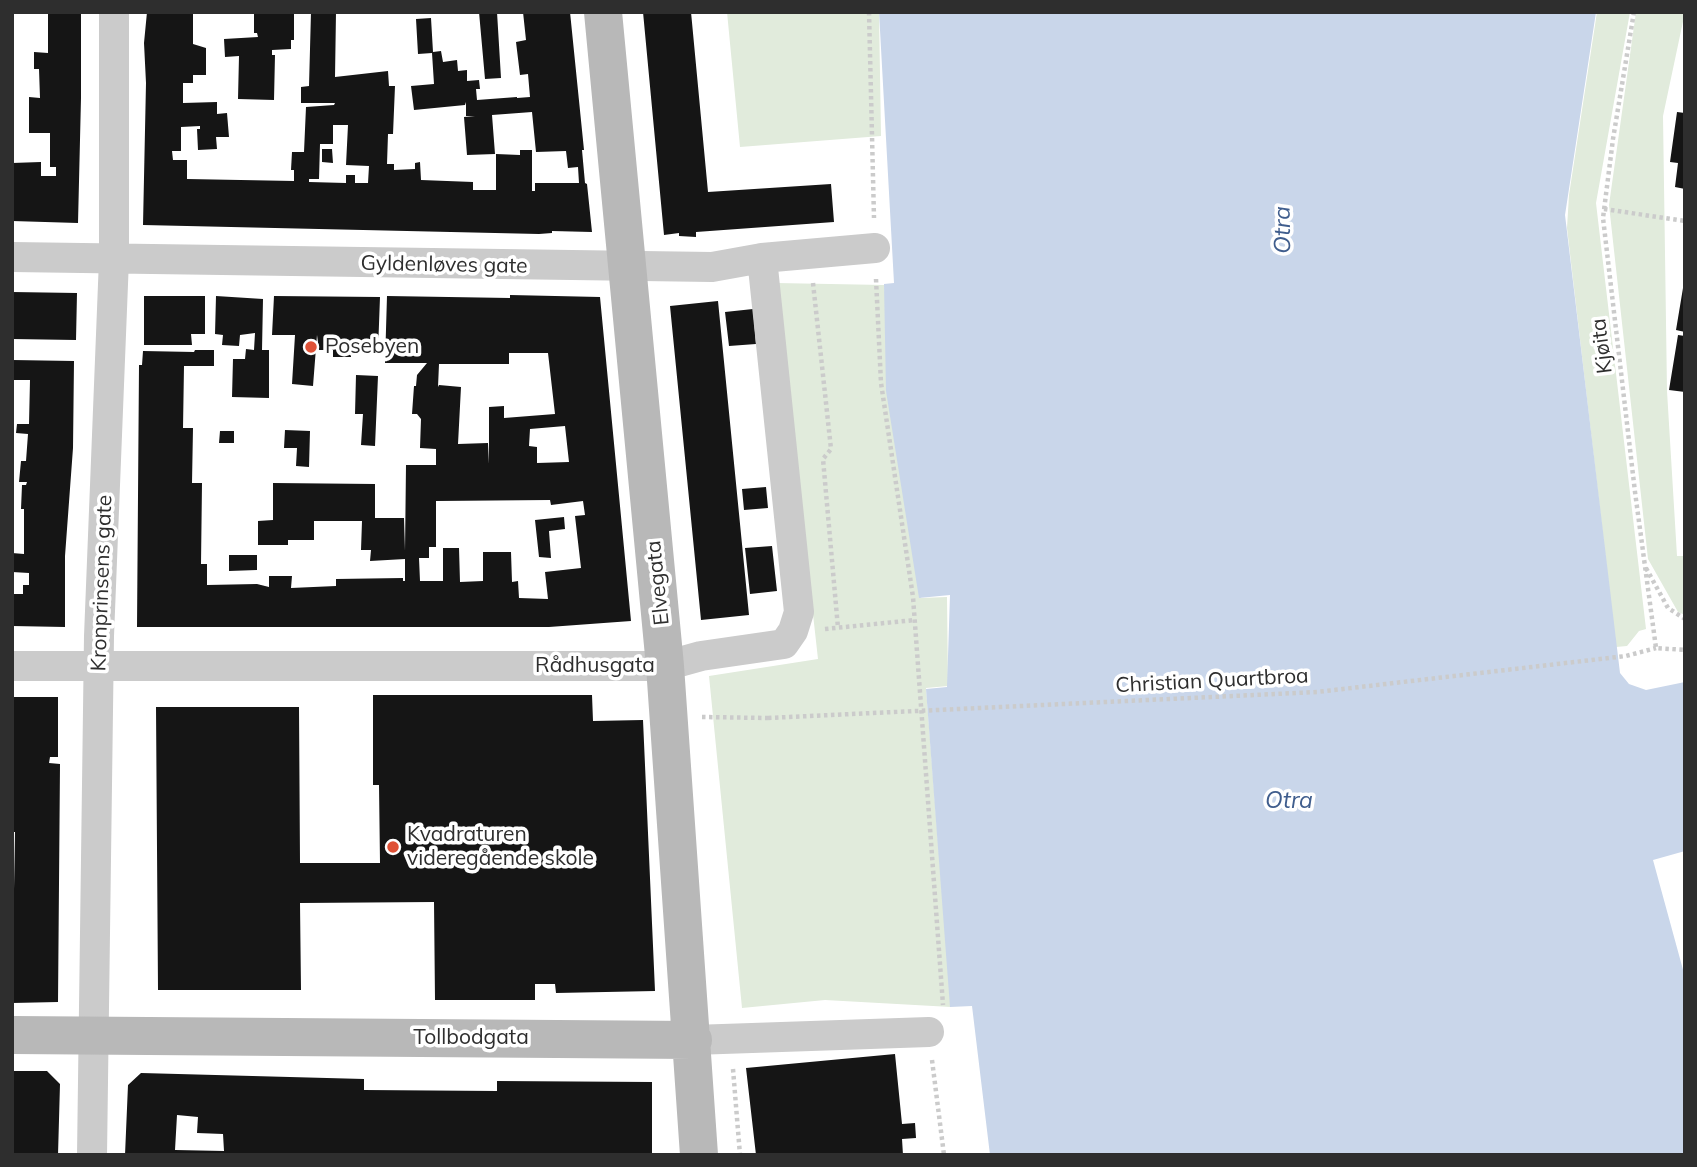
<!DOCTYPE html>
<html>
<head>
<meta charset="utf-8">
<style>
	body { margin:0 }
	#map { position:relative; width:1697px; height:1167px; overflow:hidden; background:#fff; font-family:Mulish,sans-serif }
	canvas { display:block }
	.frame { position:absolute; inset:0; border:14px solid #2e2e2e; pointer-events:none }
</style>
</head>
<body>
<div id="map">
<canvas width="1697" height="1167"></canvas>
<div class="frame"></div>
</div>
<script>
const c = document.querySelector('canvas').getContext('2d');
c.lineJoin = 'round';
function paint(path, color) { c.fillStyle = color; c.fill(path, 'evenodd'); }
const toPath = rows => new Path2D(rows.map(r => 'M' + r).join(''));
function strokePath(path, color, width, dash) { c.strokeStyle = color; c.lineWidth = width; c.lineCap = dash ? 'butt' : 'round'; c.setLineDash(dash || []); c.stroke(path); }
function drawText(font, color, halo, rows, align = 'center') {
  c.font = font + ' Mulish,sans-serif'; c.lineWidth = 7; c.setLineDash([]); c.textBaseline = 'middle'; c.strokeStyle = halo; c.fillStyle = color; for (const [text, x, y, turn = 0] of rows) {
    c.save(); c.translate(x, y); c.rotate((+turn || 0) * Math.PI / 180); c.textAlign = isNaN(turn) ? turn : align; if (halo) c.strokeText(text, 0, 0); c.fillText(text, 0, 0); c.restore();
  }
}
paint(toPath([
	[727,12,879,12,881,136,740,147],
	[1597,12,1630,12,1596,203,1646,629,1639,631,1627,646,1616,647,1567,228,1569,195],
	[1636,12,1685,12,1663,116,1667,391,1677,556,1685,556,1685,615,1678,612,1648,559,1609,205],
	[776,283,884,285,921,598,947,597,948,686,926,688,951,1007,825,1000,742,1008,709,676,818,659]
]), '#e1ebdc');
paint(toPath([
	[879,12,1596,12,1565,215,1620,673,1629,684,1646,690,1685,682,1685,851,1653,860,1685,977,1685,1155,990,1155,972,1006,950,1007,926,689,947,687,950,595,919,598,886,391,884,284,894,283]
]), '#c9d6ea');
paint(toPath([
	[48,12,81,12,81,98,78,223,12,221,12,163,41,162,41,176,56,176,56,167,50,167,50,133,29,133,29,97,40,98,39,69,34,69,34,52,48,53],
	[147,12,193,12,193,44,206,48,206,75,193,75,193,83,183,83,183,103,217,102,217,114,227,113,229,137,216,137,217,149,198,150,197,129,200,129,200,126,181,127,181,151,172,151,173,160,187,160,187,179,294,181,294,170,291,170,292,152,304,152,306,107,334,105,335,103,301,103,301,87,309,86,311,12,336,12,335,77,388,71,389,86,395,86,393,134,388,134,387,164,394,164,394,170,415,169,415,163,420,162,421,180,473,182,473,190,496,190,496,154,520,155,520,150,532,150,532,191,535,191,535,183,579,183,578,167,568,168,566,151,536,152,532,112,492,115,495,154,467,155,464,117,475,116,466,116,466,102,465,105,414,110,411,86,434,84,432,53,418,54,416,19,431,18,433,52,441,51,443,62,457,60,458,71,467,70,467,81,479,80,480,89,476,89,477,100,517,97,517,98,530,97,528,74,520,75,516,42,526,40,523,12,570,12,584,150,582,150,585,183,587,184,592,232,552,231,552,233,539,234,143,225,146,83,144,43],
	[333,125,348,125,346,165,369,166,368,183,355,183,355,175,346,175,346,183,309,182,309,179,319,179,320,144,333,144],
	[254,12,294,14,294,40,291,40,291,49,272,50,272,55,275,55,274,100,238,99,239,56,225,57,224,39,258,37,257,33,254,33],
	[479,12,497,12,501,78,485,79],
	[643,12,691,12,708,192,831,184,834,222,696,232,696,237,679,236,679,233,664,235],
	[1677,112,1685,113,1685,189,1675,187,1678,163,1670,162],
	[322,149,332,149,333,163,322,162],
	[1683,288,1685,288,1685,332,1676,330],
	[12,292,77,293,76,340,12,339],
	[510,295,600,297,631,621,549,627,137,627,139,365,142,365,143,351,194,352,195,350,214,350,214,366,184,366,183,428,193,428,192,483,202,483,201,564,207,564,207,585,257,584,269,587,269,576,292,576,291,588,336,586,336,579,403,578,403,581,405,581,405,559,370,561,371,550,361,550,362,521,314,521,314,540,288,540,288,545,258,545,258,521,273,520,273,483,375,484,375,518,404,518,405,551,406,465,436,465,436,449,420,448,421,419,417,414,412,414,414,386,416,386,417,375,427,363,385,363,387,296,510,298],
	[509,353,548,353,555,414,504,418,504,406,489,407,489,464,488,443,458,444,461,387,439,385,438,387,439,364,509,364],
	[565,426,569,462,537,463,537,447,529,446,530,429],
	[550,500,551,505,583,501,585,515,575,516,581,568,545,572,548,599,519,598,518,581,512,582,511,552,483,552,483,581,460,582,459,548,443,548,443,581,420,581,419,558,429,558,429,547,436,547,436,501],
	[144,296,205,296,205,334,191,334,192,345,144,345],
	[216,296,263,299,262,350,269,350,269,398,232,397,233,359,245,359,246,349,254,350,255,333,240,335,239,346,222,345,223,335,215,334],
	[274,296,380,297,378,351,351,351,351,357,333,357,333,350,319,350,317,335,313,386,292,384,295,335,272,335],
	[718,301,749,615,701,620,670,306],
	[753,309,756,344,729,346,725,312],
	[1678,335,1685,336,1685,392,1669,390],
	[12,360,74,361,73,448,65,556,65,627,12,626,12,594,23,594,23,585,29,585,29,573,12,572,12,553,24,554,24,509,21,509,22,485,26,485,27,482,19,482,21,461,26,461,28,434,16,433,17,424,29,424,30,380,12,380],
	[356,375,378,376,375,446,361,445,363,414,355,414],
	[285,430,310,431,309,467,296,466,297,448,284,448],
	[220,431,234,431,234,443,219,443],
	[766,487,768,508,744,510,742,489],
	[564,517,565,529,549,531,551,558,539,557,535,520],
	[772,546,777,591,750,594,745,548],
	[229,555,257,555,257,570,229,571],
	[373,695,592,695,593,721,643,720,655,991,556,993,555,984,535,984,535,1000,435,1000,434,902,300,903,301,990,158,990,156,707,299,707,300,863,380,863,379,785,373,785],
	[12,697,58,697,58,757,50,757,49,763,60,764,58,1002,12,1003,15,832,12,832],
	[895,1054,902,1124,915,1123,916,1138,902,1139,903,1155,756,1155,746,1068],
	[12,1071,47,1071,60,1084,58,1155,12,1155],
	[141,1073,364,1079,364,1090,497,1091,497,1081,652,1082,652,1155,125,1155,128,1085],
	[177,1115,198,1117,197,1133,223,1134,224,1151,175,1150]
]), '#151515');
strokePath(toPath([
	[869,12,874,218],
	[1634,12,1613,139,1603,218,1635,492,1656,648,1685,650],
	[1604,209,1685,221],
	[876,279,881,383,913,597,943,1005],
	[813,283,831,449,823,459,838,628],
	[1646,568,1668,608,1685,619],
	[825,629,915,620],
	[702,717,768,718],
	[932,1060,944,1155],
	[733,1069,740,1155]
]), '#cbcbcb', 4.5, [3.5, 3.5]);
strokePath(toPath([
	[12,257,712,267,762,258,875,248],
	[12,666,665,666,701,656,784,644,793,631,799,612,762,258],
	[693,1040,929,1032],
	[92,1155,99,636,114,259,114,12]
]), '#cbcbcb', 30);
strokePath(toPath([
	[603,12,665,666,699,1155],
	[12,1035,693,1040]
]), '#b8b8b8', 38);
strokePath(toPath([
	[768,718,1317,692,1626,656,1656,648]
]), '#cbcbcb', 4.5, [3.5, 3.5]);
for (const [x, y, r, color] of [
	[311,347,7,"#df5136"],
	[393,847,7,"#df5136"]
]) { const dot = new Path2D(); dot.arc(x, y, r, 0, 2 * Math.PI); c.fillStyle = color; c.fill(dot); strokePath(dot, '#fff', 2.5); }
drawText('21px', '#2e2e2e', '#fff', [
	["Gyldenløves gate",444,265,1],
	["Kjøita",1602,346,-97],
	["Kronprinsens gate",102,583,-88],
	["Elvegata",658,583,-96],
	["Rådhusgata",595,666],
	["Christian Quartbroa",1212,681,-3],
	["Tollbodgata",471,1038]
]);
drawText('21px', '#2e2e2e', '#fff', [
	["Posebyen",325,347],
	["Kvadraturen",407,835],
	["videregående skole",407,859]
], 'left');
drawText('italic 23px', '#3f5d8d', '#fff', [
	["Otra",1283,230,-91],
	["Otra",1289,801]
]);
</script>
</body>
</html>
